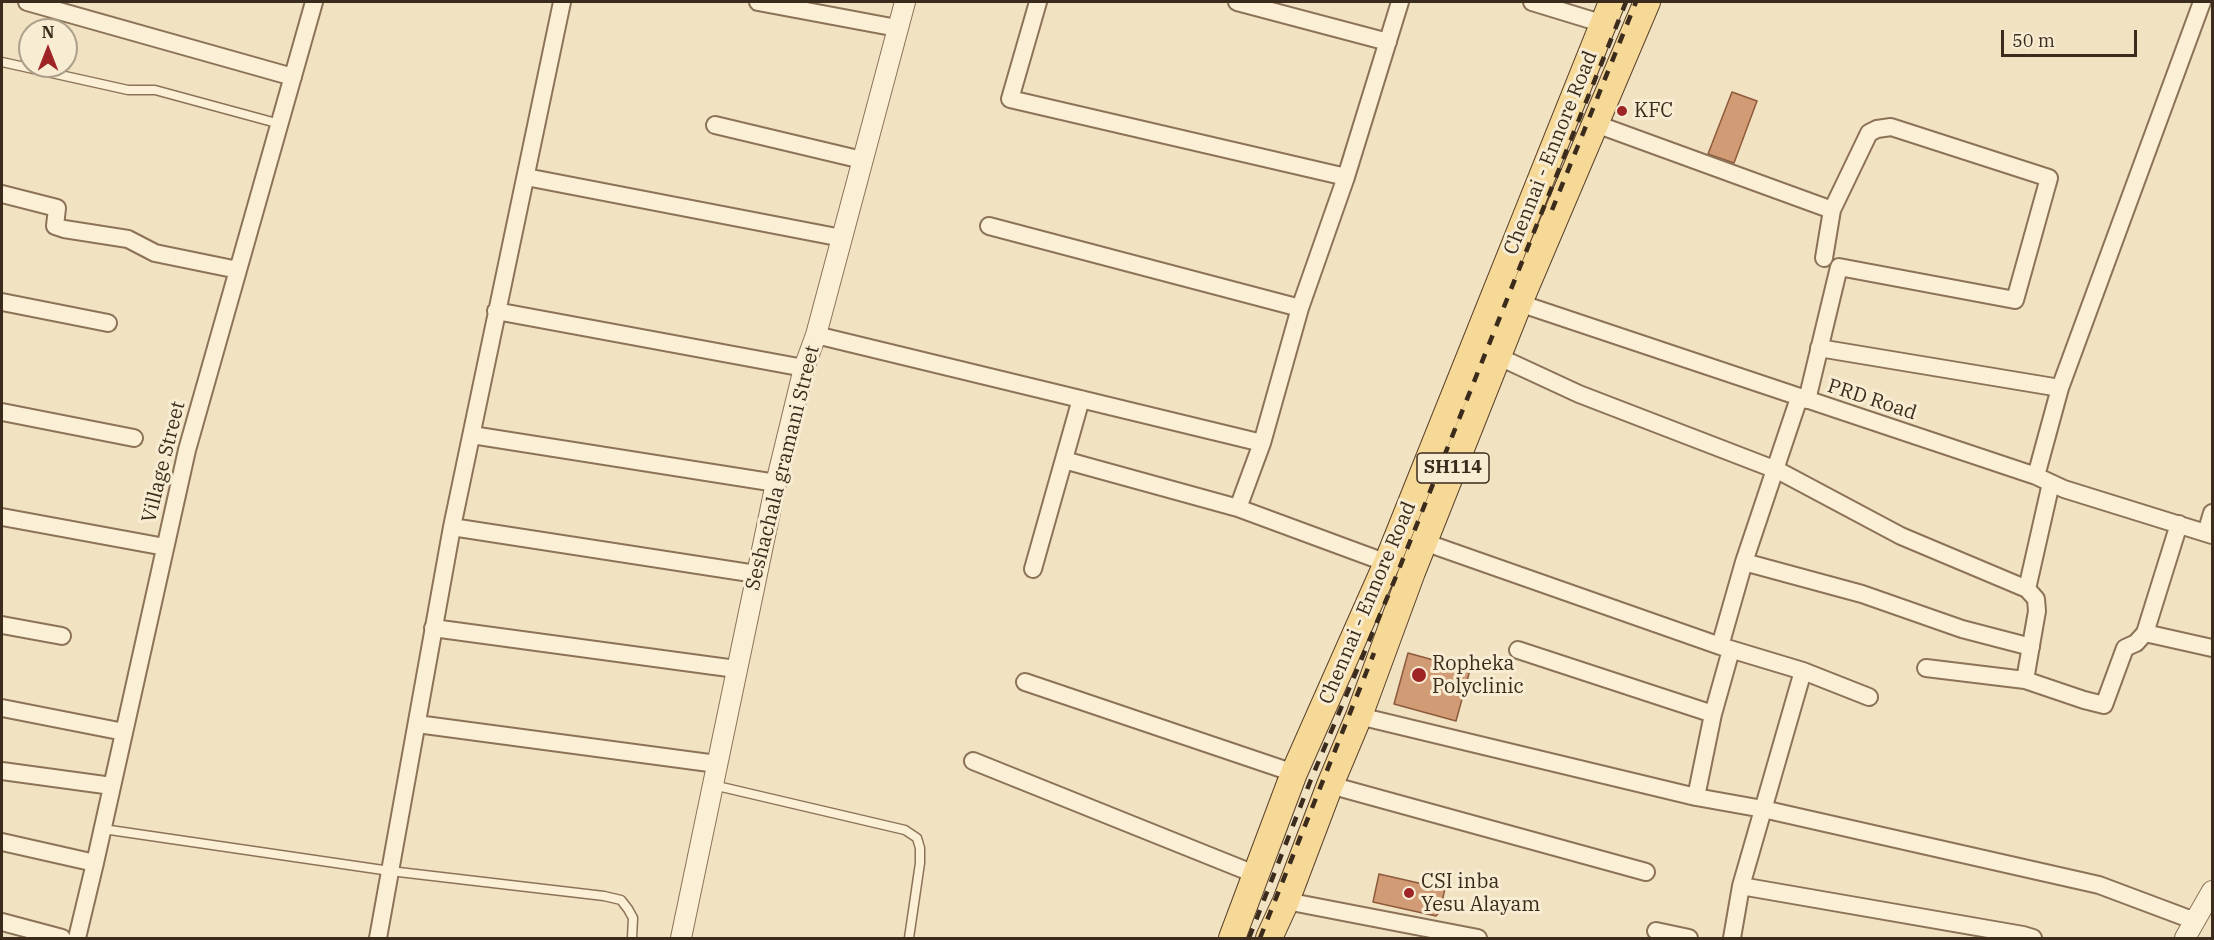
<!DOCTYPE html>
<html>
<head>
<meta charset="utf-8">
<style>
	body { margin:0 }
	#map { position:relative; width:2214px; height:940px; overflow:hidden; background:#f1e2c2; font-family:"IBM Plex Serif",serif }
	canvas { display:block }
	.frame { position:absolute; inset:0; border:3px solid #3b2b1d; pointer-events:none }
	.north { position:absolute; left:18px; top:18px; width:60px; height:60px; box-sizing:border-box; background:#f8ecd2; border:2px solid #ac9f8a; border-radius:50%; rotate:0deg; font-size:16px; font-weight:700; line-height:24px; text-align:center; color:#3b2b1d }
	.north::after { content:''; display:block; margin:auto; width:21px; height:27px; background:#9f2426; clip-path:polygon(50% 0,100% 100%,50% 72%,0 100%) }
	.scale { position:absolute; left:2001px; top:30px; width:136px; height:27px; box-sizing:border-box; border:3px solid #3b2b1d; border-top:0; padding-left:8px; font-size:18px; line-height:21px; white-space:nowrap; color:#3b2b1d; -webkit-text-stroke:4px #f8ecd2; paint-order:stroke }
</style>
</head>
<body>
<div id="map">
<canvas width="2214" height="940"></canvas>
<div class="frame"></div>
<div class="north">N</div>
<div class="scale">50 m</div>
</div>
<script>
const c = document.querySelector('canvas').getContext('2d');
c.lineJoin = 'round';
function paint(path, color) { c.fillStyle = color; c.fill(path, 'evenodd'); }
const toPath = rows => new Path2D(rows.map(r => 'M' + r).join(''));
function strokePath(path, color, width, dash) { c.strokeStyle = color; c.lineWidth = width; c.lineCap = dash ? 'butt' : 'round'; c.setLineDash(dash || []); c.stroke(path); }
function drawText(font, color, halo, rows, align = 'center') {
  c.font = font + ' "IBM Plex Serif",serif'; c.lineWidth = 6; c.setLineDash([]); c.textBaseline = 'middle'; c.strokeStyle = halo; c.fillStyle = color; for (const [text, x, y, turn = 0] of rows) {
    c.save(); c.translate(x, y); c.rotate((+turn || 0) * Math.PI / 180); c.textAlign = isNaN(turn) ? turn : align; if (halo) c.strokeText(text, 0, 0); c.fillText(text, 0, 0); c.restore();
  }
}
const building = toPath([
	[1732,92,1757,101,1734,163,1708,154,1732,92],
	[1408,653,1470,670,1456,721,1394,704,1408,653],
	[1379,874,1445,889,1443,897,1446,905,1436,916,1373,902,1379,874]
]);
paint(building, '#d19b75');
strokePath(building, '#8d5b3c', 1.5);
const service = toPath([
	[2,62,128,90,155,90,280,124],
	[713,785,905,830,917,838,920,848,920,863,909,938],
	[103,829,390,871,604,896,621,900,628,909,633,918,632,938]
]);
const minor = toPath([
	[27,2,293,77],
	[758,2,897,28],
	[1038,2,1010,99,1346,177],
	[1237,2,1388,42],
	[1532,2,1604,24],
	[1596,124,1832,210],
	[715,125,862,160],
	[526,177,842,238],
	[2,194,57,208,55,226,64,229,128,239,155,253,238,270],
	[989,226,1300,308],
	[2,302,108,323],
	[1519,303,2036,476,2064,489,2212,535],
	[496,311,804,368],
	[816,335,1262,443],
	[1819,348,2060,388],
	[1497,356,1579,394,1779,471,1901,536,2027,589,2036,599,2037,611,2025,680],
	[1807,400,1839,267,2015,300,2049,178,1891,127,1877,129,1869,133,1832,210,1824,258],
	[2,412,134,438],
	[472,435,776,483],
	[1064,460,1238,508],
	[2036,476,2060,388,2202,2],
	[2,517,165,547],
	[452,527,756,574],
	[2206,533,2212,513],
	[1424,542,1720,646,1803,671,1869,697],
	[1744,562,1862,594,1962,629,2031,647],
	[1387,563,1238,508,1262,443,1300,308,1346,177,1400,2],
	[1033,569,1081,399],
	[2027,589,2051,483],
	[2,625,62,636],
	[433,628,736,669],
	[2145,633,2212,648],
	[1720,646,1744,562,1799,398],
	[1518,650,1713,714],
	[1926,668,2025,680,2084,700,2104,705,2125,648,2136,643,2145,633,2179,524],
	[1025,682,1294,773],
	[2,708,124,732],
	[1359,716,1696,797,1763,809,2099,885,2195,921],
	[417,724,717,764],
	[973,761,1257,875],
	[2,771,112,786],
	[1330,785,1646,872],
	[1696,797,1713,714,1731,650],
	[2,842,95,863],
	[1741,886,2023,935,2033,938],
	[1286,901,1478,938],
	[2,922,62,938],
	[1656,931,1689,938],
	[77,938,95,863,187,450,314,2],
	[378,938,452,527,562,2],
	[1732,938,1741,886,1803,671]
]);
const tertiary = toPath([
	[681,938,776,483,804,368,816,335,905,2],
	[2185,938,2212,891]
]);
const primary = toPath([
	[1232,938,1294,773,1387,563,1612,2],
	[1269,938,1286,901,1330,785,1359,716,1412,572,1519,303,1647,2]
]);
strokePath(service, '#8c7358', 11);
strokePath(minor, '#8c7358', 20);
strokePath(tertiary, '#8c7358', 22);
strokePath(primary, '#59412c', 28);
strokePath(service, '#fbefd6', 8);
strokePath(minor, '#fbefd6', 16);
strokePath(tertiary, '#fbefd6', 20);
strokePath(primary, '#f6d897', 26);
strokePath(toPath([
	[1552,210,1636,2],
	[1249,938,1310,782,1395,579,1626,2],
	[1260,938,1374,653]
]), '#3b2b1d', 4.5, [10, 10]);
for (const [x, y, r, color] of [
	[1622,111,6,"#9f2426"],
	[1419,675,8,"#9f2426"],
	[1409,893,6,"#9f2426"]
]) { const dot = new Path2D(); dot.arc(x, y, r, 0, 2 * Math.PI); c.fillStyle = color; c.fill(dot); strokePath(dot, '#f8ecd2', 2); }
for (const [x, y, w] of [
	[1453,468,72]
]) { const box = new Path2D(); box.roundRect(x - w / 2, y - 15, w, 30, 4.5); c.fillStyle = '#f8ecd2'; c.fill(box); strokePath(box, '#3b2b1d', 1.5); }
drawText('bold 18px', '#3b2b1d', null, [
	["SH114",1453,468]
]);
drawText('20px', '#3b2b1d', '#f8ecd2', [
	["KFC",1634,111],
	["Ropheka",1432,664],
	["Polyclinic",1432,687],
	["CSI inba",1421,882],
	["Yesu Alayam",1421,905]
], 'left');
drawText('20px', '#3b2b1d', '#f8ecd2', [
	["Chennai - Ennore Road",1551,153,-68],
	["PRD Road",1872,400,18],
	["Village Street",164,462,-76],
	["Seshachala gramani Street",783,468,-76],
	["Chennai - Ennore Road",1368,603,-67]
]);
</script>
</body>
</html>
